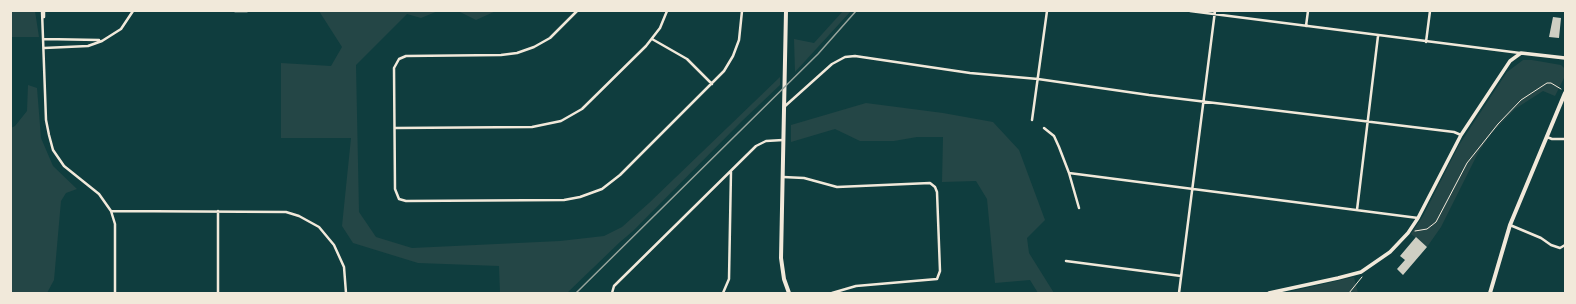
<!DOCTYPE html>
<html>
<head>
<meta charset="utf-8">
<style>
	body { margin:0 }
	#map { position:relative; width:1576px; height:304px; overflow:hidden; background:#0f3d3e; font-family:"Work Sans",sans-serif }
	canvas { display:block }
	.frame { position:absolute; inset:0; border:12px solid #f1e9da; pointer-events:none }
</style>
</head>
<body>
<div id="map">
<canvas width="1576" height="304"></canvas>
<div class="frame"></div>
</div>
<script>
const c = document.querySelector('canvas').getContext('2d');
c.lineJoin = 'round';
function paint(path, color) { c.fillStyle = color; c.fill(path, 'evenodd'); }
const toPath = rows => new Path2D(rows.map(r => 'M' + r).join(''));
function strokePath(path, color, width, dash) { c.strokeStyle = color; c.lineWidth = width; c.lineCap = dash ? 'butt' : 'round'; c.setLineDash(dash || []); c.stroke(path); }
paint(toPath([
	[11,11,35,11,39,37,11,37],
	[319,11,438,11,421,18,407,14,356,65,359,212,376,237,412,248,560,241,604,236,622,227,649,203,780,77,780,85,742,121,633,231,620,242,567,293,500,293,499,266,418,263,353,243,342,226,351,138,281,138,281,63,331,66,342,47],
	[458,11,496,11,476,20],
	[843,11,851,11,795,72,794,39,814,43],
	[1523,60,1532,60,1561,65,1565,69,1565,76,1555,96,1543,91,1515,109,1491,134,1478,153,1441,227,1427,247,1411,234,1423,216,1459,145,1507,72],
	[28,85,37,88,41,138,53,166,77,189,66,193,61,201,54,280,47,293,11,293,11,128,15,126,27,111],
	[866,103,943,113,993,122,1019,150,1045,220,1027,238,1029,253,1054,293,1038,293,1030,280,995,283,987,199,976,181,942,182,943,137,917,137,894,141,860,141,835,129,791,142,791,125],
	[1354,277,1358,293,1284,293]
]), '#244646');
paint(toPath([
	[1553,17,1561,18,1559,38,1549,37],
	[1416,237,1427,247,1403,275,1397,269,1405,260,1400,256]
]), '#cfcfc3');
strokePath(toPath([
	[1415,231,1427,229,1436,222,1467,163,1498,124,1521,100,1547,83,1551,83,1561,89],
	[1349,293,1362,277]
]), '#f1e9da', 1);
strokePath(toPath([
	[42,11,46,120,49,135,53,150,64,166,99,194,111,211,115,224,115,293],
	[235,11,247,11],
	[577,11,550,38,534,47,517,53,501,55,406,56,399,59,394,68,395,189,399,199,406,201,564,200,580,197,602,189,620,175,724,71,733,56,739,40,742,11],
	[1190,11,1520,53],
	[44,17,44,11],
	[1306,26,1308,11],
	[44,39,99,40],
	[652,39,687,59,712,84],
	[1426,42,1430,11],
	[44,48,88,46,102,41,121,29,133,11],
	[784,107,832,64,845,57,855,56,970,73,1038,79,1149,95,1454,132,1461,135],
	[1032,120,1047,11],
	[395,128,532,127,561,121,582,109,646,46,660,28,667,11],
	[1044,128,1054,136,1059,147,1069,173,1079,208],
	[1547,137,1552,139,1565,139],
	[1069,173,1418,218],
	[783,177,804,178,837,187,930,183,935,187,937,192,940,271,937,279,856,286,832,293],
	[1357,210,1378,36],
	[111,211,286,212,299,216,319,227,334,245,344,267,346,293],
	[1510,225,1541,238,1551,245,1560,248,1565,245],
	[1066,261,1181,276],
	[218,293,218,211],
	[612,293,614,286,756,146,766,141,783,140],
	[723,293,729,279,731,171],
	[1179,293,1215,11]
]), '#f1e9da', 2.5);
strokePath(toPath([
	[1269,293,1338,278,1361,272,1390,252,1408,233,1418,218,1461,135,1510,61,1521,53,1565,58]
]), '#f1e9da', 3.5);
strokePath(toPath([
	[786,11,781,258,784,279,789,293],
	[1490,293,1510,225,1565,93]
]), '#f1e9da', 4);
strokePath(toPath([
	[576,293,818,54,856,11]
]), '#97a49c', 1.5);
</script>
</body>
</html>
